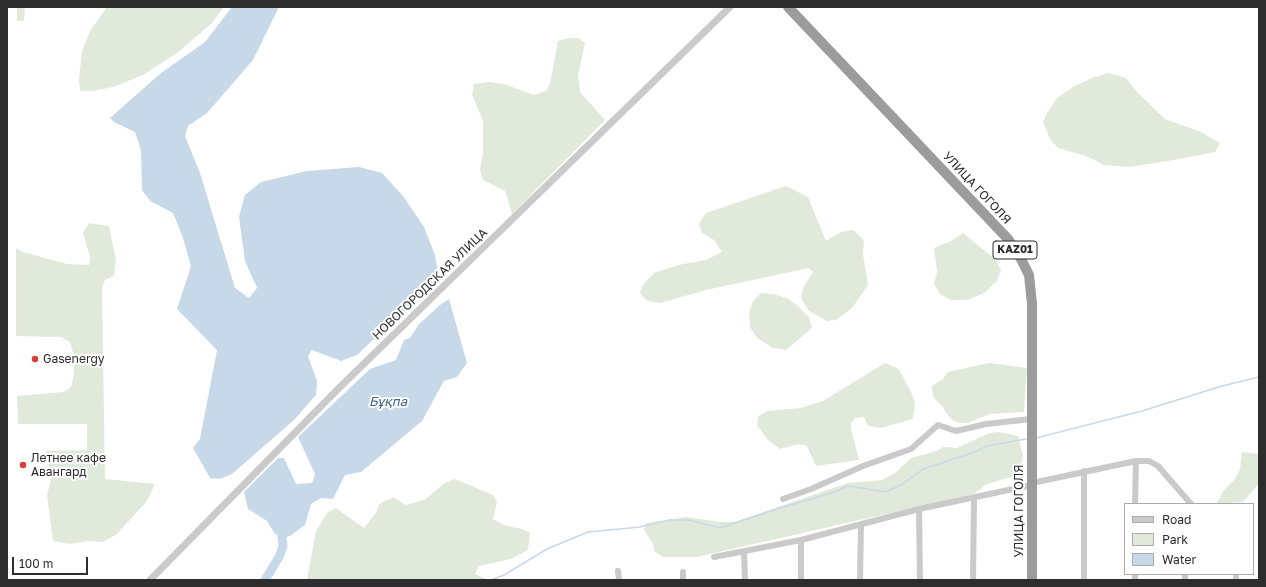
<!DOCTYPE html>
<html>
<head>
<meta charset="utf-8">
<style>
	body { margin:0 }
	#map { position:relative; width:1266px; height:587px; overflow:hidden; background:#fff; font-family:"Golos Text",sans-serif }
	canvas { display:block }
	.frame { position:absolute; inset:0; border:8px solid #2d2d2d; pointer-events:none }
	.legend { position:absolute; left:1124px; top:503px; width:130px; height:72px; box-sizing:border-box; background:#fff; border:1px solid #ababab; margin:0; padding:5px 7px; list-style:none; font-size:12px; color:#2d2d2d }
	.legend li { display:flex; align-items:center; gap:8px; height:20px }
	.legend b { width:20px; border:1px solid #ababab }
	.scale { position:absolute; left:12px; top:557px; width:76px; height:18px; box-sizing:border-box; border:2px solid #2d2d2d; border-top:0; padding-left:5px; font-size:12px; line-height:14px; white-space:nowrap; color:#2d2d2d; -webkit-text-stroke:3px #fff; paint-order:stroke }
</style>
</head>
<body>
<div id="map">
<canvas width="1266" height="587"></canvas>
<div class="frame"></div>
<ul class="legend">
<li><b style="height:5px;background:#cacaca"></b>Road</li>
<li><b style="height:11px;background:#e1eada"></b>Park</li>
<li><b style="height:11px;background:#c7d8e9"></b>Water</li>
</ul>
<div class="scale">100 m</div>
</div>
<script>
const c = document.querySelector('canvas').getContext('2d');
c.lineJoin = 'round';
function paint(path, color) { c.fillStyle = color; c.fill(path, 'evenodd'); }
const toPath = rows => new Path2D(rows.map(r => 'M' + r).join(''));
function strokePath(path, color, width, dash) { c.strokeStyle = color; c.lineWidth = width; c.lineCap = dash ? 'butt' : 'round'; c.setLineDash(dash || []); c.stroke(path); }
function drawText(font, color, halo, rows, align = 'center') {
  c.font = font + ' "Golos Text",sans-serif'; c.lineWidth = 4; c.setLineDash([]); c.textBaseline = 'middle'; c.strokeStyle = halo; c.fillStyle = color; for (const [text, x, y, turn = 0] of rows) {
    c.save(); c.translate(x, y); c.rotate((+turn || 0) * Math.PI / 180); c.textAlign = isNaN(turn) ? turn : align; if (halo) c.strokeText(text, 0, 0); c.fillText(text, 0, 0); c.restore();
  }
}
paint(toPath([
	[17,7,25,7,24,21,17,21],
	[107,7,224,7,212,23,177,53,143,75,113,87,93,91,80,91,79,78,82,51,90,31],
	[568,38,578,38,585,43,578,75,580,92,605,120,512,214,505,191,483,180,480,169,483,153,483,121,472,94,474,84,490,82,504,84,534,95,546,91,550,84,558,41],
	[1108,73,1126,78,1138,93,1165,119,1201,132,1220,143,1215,152,1168,161,1128,167,1104,165,1086,156,1058,148,1050,139,1043,122,1047,113,1057,98,1073,87,1092,78],
	[786,186,808,197,826,241,841,232,853,230,864,240,863,254,868,285,852,308,836,320,827,321,809,311,801,298,803,288,813,272,809,268,706,290,660,303,647,301,640,293,643,285,654,273,678,265,706,260,722,252,714,240,702,233,699,224,706,213],
	[89,223,109,226,116,260,114,276,105,280,102,288,105,479,155,484,147,501,116,535,102,542,89,541,69,544,53,541,47,495,51,479,46,451,87,450,87,424,18,424,17,396,63,392,71,387,74,375,74,356,70,342,61,337,16,336,16,248,23,252,67,264,89,265,90,257,83,233],
	[963,233,996,260,1001,270,997,281,984,293,967,300,951,300,940,294,934,284,937,272,934,248,949,242],
	[761,293,774,294,788,299,797,305,809,317,812,328,786,350,773,348,757,338,750,327,749,314,753,301],
	[885,363,899,369,912,394,915,404,913,419,880,428,868,426,864,417,855,418,851,423,851,429,859,460,816,466,807,446,798,444,780,449,768,440,757,425,758,416,768,411,800,408,823,401],
	[989,363,1027,368,1024,412,990,414,968,423,959,423,952,420,946,413,943,407,933,397,932,386,943,379,948,372],
	[999,432,1018,436,1023,456,1021,467,1014,476,987,484,974,494,697,557,663,557,654,551,653,544,644,530,646,523,686,517,721,522,734,522,848,483,882,480,895,473,911,458,937,451,943,447,957,448,989,433],
	[1242,452,1259,454,1259,483,1243,502,1216,504,1224,490,1235,479,1240,469],
	[455,479,493,495,497,502,493,519,506,526,522,529,530,533,528,550,511,559,479,566,475,574,489,580,307,580,316,531,327,513,336,508,364,528,376,513,379,504,393,497,406,505,426,499,443,484]
]), '#e1eada');
paint(toPath([
	[232,7,279,7,253,60,207,113,188,126,185,136,200,173,235,288,249,298,257,288,245,261,239,217,245,195,261,182,307,171,359,167,382,173,403,196,424,227,435,255,439,278,357,355,341,361,312,350,308,356,317,381,316,395,294,420,232,474,220,479,210,478,193,448,200,439,217,350,177,309,191,266,182,235,173,213,150,201,142,190,141,150,135,132,114,122,110,118,161,73,205,42],
	[449,299,467,363,457,377,444,381,422,421,361,472,345,475,333,499,321,498,311,504,305,525,290,536,282,538,275,534,267,521,248,509,244,492,278,458,284,458,296,484,312,483,315,474,298,437,370,369,396,360,404,340,410,338,419,324,440,305]
]), '#c7d8e9');
strokePath(toPath([
	[1036,438,1142,411,1222,386,1259,377],
	[491,580,504,575,547,549,588,532,640,527,670,520,689,520,720,528,780,508,835,492,848,486,886,492,901,485,923,469,975,452,987,446,1026,439]
]), '#c7d8e9', 1.5);
strokePath(toPath([
	[265,580,279,557,283,546,282,538]
]), '#c7d8e9', 9);
strokePath(toPath([
	[1032,483,1136,461,1149,461,1158,466,1191,504],
	[783,499,811,489,863,466,911,449,938,425,956,431,986,424,1031,419],
	[1135,504,1136,461],
	[919,509,920,580],
	[801,540,801,580],
	[744,552,745,580],
	[714,557,801,540,919,509,1032,485],
	[618,571,619,580],
	[683,572,683,580],
	[1236,574,1236,580],
	[860,580,861,524],
	[973,580,974,498],
	[1084,580,1084,471],
	[1135,580,1135,574],
	[1185,580,1185,574]
]), '#cacaca', 6);
strokePath(toPath([
	[150,580,338,389,730,7]
]), '#cacaca', 7);
strokePath(toPath([
	[788,7,1008,239,1021,259,1029,275,1032,304,1032,580]
]), '#9c9c9c', 10);
for (const [x, y, r, color] of [
	[35,359,4,"#dd3c35"],
	[23,465,4,"#dd3c35"]
]) { const dot = new Path2D(); dot.arc(x, y, r, 0, 2 * Math.PI); c.fillStyle = color; c.fill(dot); strokePath(dot, '#fff', 1.5); }
for (const [x, y, w] of [
	[1015,250,44]
]) { const box = new Path2D(); box.roundRect(x - w / 2, y - 9, w, 18, 3); c.fillStyle = '#fff'; c.fill(box); strokePath(box, '#2d2d2d', 1); }
drawText('bold 11px', '#2d2d2d', null, [
	["KАZ01",1015,250]
]);
drawText('12px', '#2d2d2d', '#fff', [
	["УЛИЦА ГОГОЛЯ",977,188,47],
	["НОВОГОРОДСКАЯ УЛИЦА",430,284,-44],
	["УЛИЦА ГОГОЛЯ",1019,511,-90]
]);
drawText('12px', '#2d2d2d', '#fff', [
	["Gasenergy",43,359],
	["Летнее кафе",31,458],
	["Авангард",31,472]
], 'left');
drawText('italic 13px', '#3e648b', '#fff', [
	["Бұқпа",388,402]
]);
</script>
</body>
</html>
